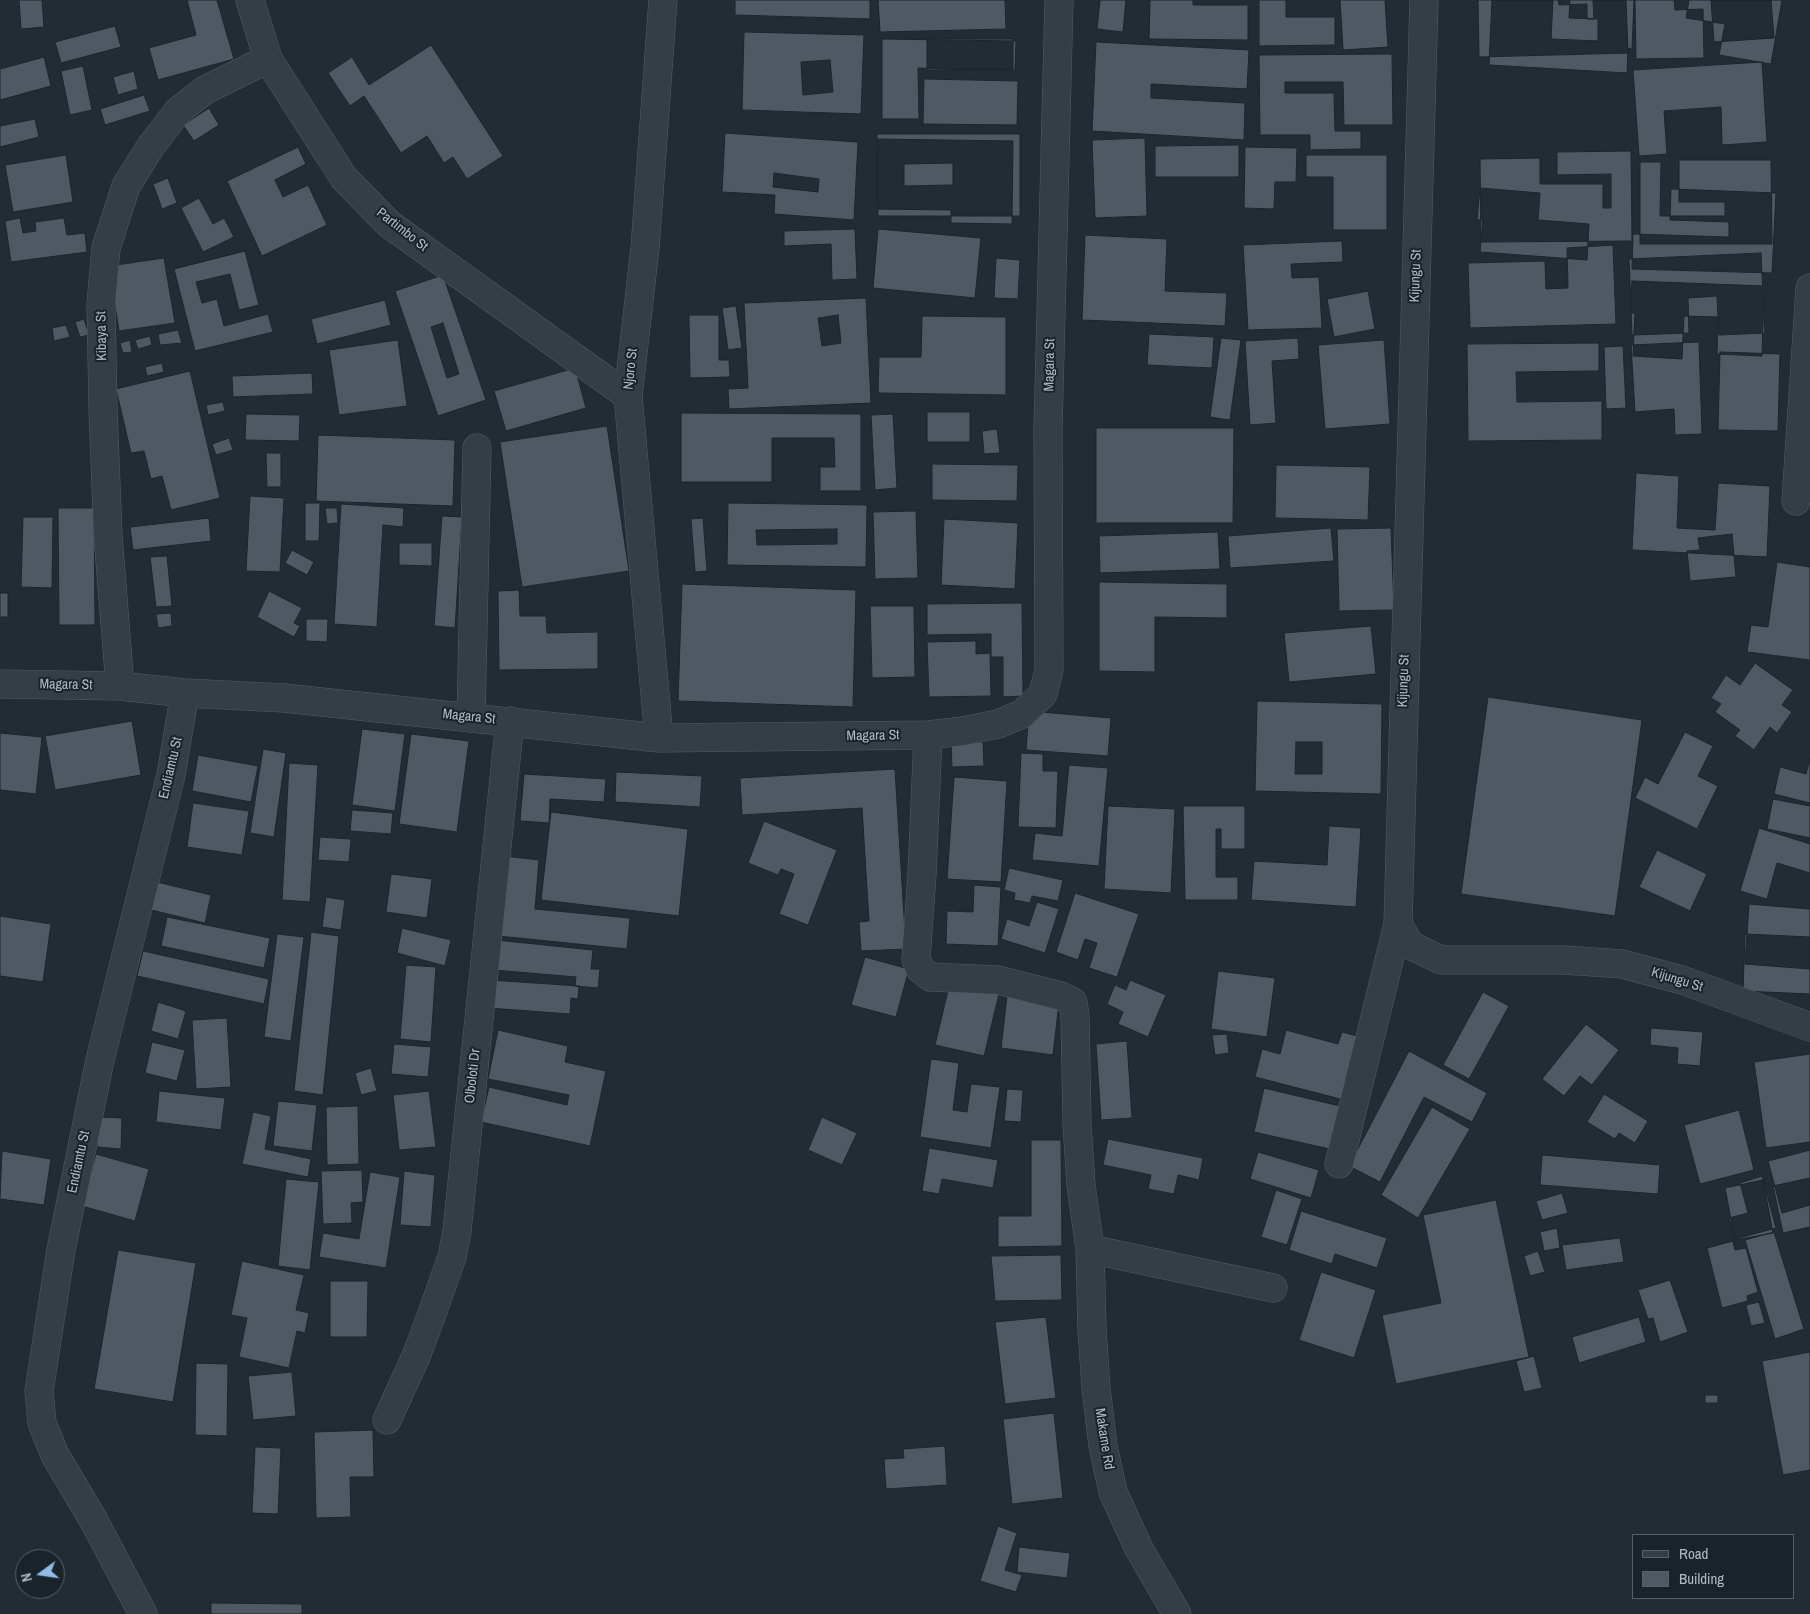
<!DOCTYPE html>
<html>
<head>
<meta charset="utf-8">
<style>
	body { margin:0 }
	#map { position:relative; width:1810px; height:1614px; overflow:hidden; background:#232c35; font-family:"Archivo Narrow",sans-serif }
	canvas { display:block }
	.legend { position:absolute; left:1632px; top:1534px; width:162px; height:65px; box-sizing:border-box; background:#1b232a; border:1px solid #575f67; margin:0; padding:6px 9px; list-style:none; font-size:15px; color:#b1b9c2 }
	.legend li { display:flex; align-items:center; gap:10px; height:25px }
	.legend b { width:25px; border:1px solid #575f67 }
	.north { position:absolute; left:15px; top:1549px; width:50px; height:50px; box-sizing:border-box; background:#1b232a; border:1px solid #575f67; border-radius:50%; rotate:256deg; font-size:14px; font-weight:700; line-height:20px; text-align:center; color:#b1b9c2 }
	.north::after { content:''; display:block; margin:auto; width:18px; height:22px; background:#8ebce9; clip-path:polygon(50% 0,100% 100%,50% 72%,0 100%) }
</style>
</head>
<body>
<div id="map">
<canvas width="1810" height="1614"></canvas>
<ul class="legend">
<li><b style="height:6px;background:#363e45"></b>Road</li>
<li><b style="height:14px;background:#4e5963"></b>Building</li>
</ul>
<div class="north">N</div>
</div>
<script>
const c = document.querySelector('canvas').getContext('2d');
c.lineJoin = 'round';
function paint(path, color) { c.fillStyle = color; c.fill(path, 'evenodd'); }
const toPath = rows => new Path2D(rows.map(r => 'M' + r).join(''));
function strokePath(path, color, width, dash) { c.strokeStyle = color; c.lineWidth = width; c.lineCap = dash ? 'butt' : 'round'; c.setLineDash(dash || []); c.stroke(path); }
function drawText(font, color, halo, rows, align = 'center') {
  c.font = font + ' "Archivo Narrow",sans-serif'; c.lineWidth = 4; c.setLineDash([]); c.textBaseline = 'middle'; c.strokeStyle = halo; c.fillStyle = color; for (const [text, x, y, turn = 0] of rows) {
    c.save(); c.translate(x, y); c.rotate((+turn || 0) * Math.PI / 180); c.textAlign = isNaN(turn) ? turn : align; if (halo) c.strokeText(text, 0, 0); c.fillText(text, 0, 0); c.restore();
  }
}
const building = toPath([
	[19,0,42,0,44,27,21,29,19,0],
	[187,0,217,0,234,59,158,80,149,48,196,35,187,0],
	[735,0,870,0,870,19,735,15,735,0],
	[878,0,1005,0,1006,29,880,32,878,0],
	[1100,0,1126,0,1123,32,1097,29,1100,0],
	[1150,0,1193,0,1193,5,1248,5,1248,40,1149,39,1150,0],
	[1259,0,1286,0,1286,17,1335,17,1335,45,1259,46,1259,0],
	[1340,0,1385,0,1388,47,1343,50,1340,0],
	[1478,0,1558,0,1559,5,1587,4,1587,19,1594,19,1593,0,1626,0,1628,53,1479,57,1478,0],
	[1492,0,1553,0,1551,39,1598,41,1598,19,1569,18,1570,0,1634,0,1632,49,1628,48,1627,73,1489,65,1492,0],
	[1635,0,1674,0,1675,10,1703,9,1704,58,1636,59,1635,0],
	[1689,0,1782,0,1771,64,1719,55,1725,24,1686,18,1689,0],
	[1711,0,1771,0,1774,38,1714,42,1711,0],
	[115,26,121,47,61,63,55,42,115,26],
	[744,32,864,35,861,114,742,110,744,32],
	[882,39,1016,41,1015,70,918,68,919,119,882,119,882,39],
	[927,39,1013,39,1013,69,927,70,927,39],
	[1096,42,1249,50,1247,89,1151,84,1151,98,1245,103,1244,140,1092,131,1096,42],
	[431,45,503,156,467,179,453,157,444,163,427,136,401,153,364,96,350,106,328,73,352,57,369,85,431,45],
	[1392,54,1393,125,1344,125,1343,82,1285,82,1285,93,1334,93,1335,131,1361,131,1361,149,1310,150,1310,135,1260,135,1259,55,1392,54],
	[44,57,51,86,0,100,0,69,44,57],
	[830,60,833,92,803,95,801,62,830,60],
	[1762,62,1767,142,1722,145,1721,107,1664,111,1667,154,1639,156,1633,70,1762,62],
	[83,66,92,110,70,115,61,71,83,66],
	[134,71,138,89,118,95,113,77,134,71],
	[924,79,1018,81,1017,125,923,124,924,79],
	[144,95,150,111,105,125,100,109,144,95],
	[209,108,219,125,194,141,183,125,209,108],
	[35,119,39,137,0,147,0,126,35,119],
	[725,133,858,142,854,220,774,214,775,195,722,192,725,133],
	[774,173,819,179,818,192,773,187,774,173],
	[877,134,1020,134,1020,216,878,216,877,134],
	[1145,138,1147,216,1095,218,1092,140,1145,138],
	[878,139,1013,141,1012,224,951,223,951,210,877,209,878,139],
	[1239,145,1239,177,1155,177,1155,146,1239,145],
	[298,147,306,164,275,180,283,197,308,185,327,225,262,256,227,181,298,147],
	[1245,147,1297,148,1296,182,1275,182,1274,209,1244,208,1245,147],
	[1631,151,1632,241,1481,242,1480,159,1540,158,1540,184,1603,184,1603,208,1611,208,1611,174,1557,175,1557,152,1631,151],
	[66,155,73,202,13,212,5,165,66,155],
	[1306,155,1387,155,1387,230,1333,230,1333,177,1306,177,1306,155],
	[1679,160,1771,160,1772,244,1640,244,1640,162,1661,162,1660,216,1725,216,1725,202,1679,202,1679,160],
	[953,163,953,185,904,186,904,164,953,163],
	[168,178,177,203,162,209,153,184,168,178],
	[1480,188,1540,193,1538,220,1589,224,1587,260,1480,252,1483,220,1477,220,1480,188],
	[1671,189,1776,193,1772,273,1632,269,1633,234,1729,237,1729,222,1670,220,1671,189],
	[199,198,213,224,224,218,234,237,203,252,181,208,199,198],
	[20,218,23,233,36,231,35,222,64,218,67,235,85,233,87,252,11,262,5,221,20,218],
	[855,229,857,279,832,280,831,244,784,246,784,231,855,229],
	[878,229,981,238,975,298,873,288,878,229],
	[1085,235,1167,239,1165,291,1227,293,1225,326,1082,320,1085,235],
	[1342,241,1343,262,1291,264,1292,278,1319,277,1322,328,1248,330,1243,245,1342,241],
	[1613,245,1616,324,1470,328,1468,263,1545,261,1546,289,1568,288,1567,248,1613,245],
	[245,251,259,305,239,310,230,274,196,282,202,303,217,299,224,326,268,314,273,332,195,351,174,269,245,251],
	[1761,253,1765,333,1719,335,1717,296,1688,298,1689,333,1632,335,1629,259,1761,253],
	[164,258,175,323,119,331,109,266,164,258],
	[996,258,1020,260,1018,299,994,298,996,258],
	[443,275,486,400,438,416,395,291,443,275],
	[443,323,459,374,447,378,431,327,443,323],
	[1632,281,1764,286,1762,356,1717,354,1718,317,1684,316,1682,359,1633,356,1635,313,1630,313,1632,281],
	[1368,291,1375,329,1334,337,1327,299,1368,291],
	[866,298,871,403,729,409,728,389,748,388,744,303,866,298],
	[838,315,841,343,822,346,818,318,838,315],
	[385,300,391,325,317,344,311,319,385,300],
	[736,306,742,348,728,350,722,308,736,306],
	[689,315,719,315,719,360,729,360,730,377,690,378,689,315],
	[922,316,1006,317,1006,395,878,393,879,357,921,357,922,316],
	[84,319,89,335,80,337,75,322,84,319],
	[66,325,70,337,54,341,52,328,66,325],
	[178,330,182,343,160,345,158,334,178,330],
	[1149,334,1214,337,1212,368,1147,365,1149,334],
	[150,336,152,345,138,349,135,340,150,336],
	[1221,338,1241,340,1230,420,1210,417,1221,338],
	[1298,338,1299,359,1272,361,1276,423,1250,425,1245,341,1298,338],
	[130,340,132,352,123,353,120,343,130,340],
	[398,340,407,406,339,415,329,350,398,340],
	[1384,340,1390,424,1325,429,1318,345,1384,340],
	[1699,342,1702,434,1675,435,1674,409,1635,412,1631,345,1699,342],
	[1599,343,1599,371,1516,372,1517,402,1602,401,1602,440,1468,441,1467,344,1599,343],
	[1623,346,1626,408,1606,409,1604,347,1623,346],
	[1720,352,1780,354,1778,431,1718,430,1720,352],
	[162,363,164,372,147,376,145,367,162,363],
	[575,368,586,408,506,431,494,391,575,368],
	[190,371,220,498,171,510,162,476,151,479,144,451,131,453,116,389,190,371],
	[312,373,313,394,233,397,232,376,312,373],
	[223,402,225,411,208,415,206,405,223,402],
	[927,412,970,412,970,442,927,442,927,412],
	[681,413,861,414,861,491,820,491,820,467,835,467,834,438,772,438,772,482,681,482,681,413],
	[246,414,300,415,299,441,245,440,246,414],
	[893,414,897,488,875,490,871,415,893,414],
	[607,426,629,571,522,587,500,442,607,426],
	[1096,428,1234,428,1233,523,1096,523,1096,428],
	[997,429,1000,453,984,454,982,431,997,429],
	[318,435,455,440,453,506,316,501,318,435],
	[229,438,233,450,216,455,212,444,229,438],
	[266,453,281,453,281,487,267,487,266,453],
	[932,464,1018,465,1017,501,932,500,932,464],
	[1276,465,1370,467,1368,520,1275,518,1276,465],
	[1636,473,1679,476,1677,528,1715,530,1718,483,1770,486,1767,557,1632,550,1636,473],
	[250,496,284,498,280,572,246,571,250,496],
	[305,503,320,503,319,541,305,541,305,503],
	[728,503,867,505,866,567,727,565,728,503],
	[837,529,837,544,757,545,756,530,837,529],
	[341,504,404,508,403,527,383,525,377,627,334,624,341,504],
	[58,508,94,508,95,625,59,625,58,508],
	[325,508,337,508,338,523,327,524,325,508],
	[916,511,918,578,875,579,873,512,916,511],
	[442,516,462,517,455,628,434,626,442,516],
	[23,517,53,517,52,588,21,587,23,517],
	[209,518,211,541,133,550,130,527,209,518],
	[703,518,707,571,695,572,691,519,703,518],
	[944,519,1018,523,1015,589,941,585,944,519],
	[1331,528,1334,561,1230,568,1228,536,1331,528],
	[1391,528,1394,610,1339,611,1337,529,1391,528],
	[1218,532,1220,569,1100,573,1099,536,1218,532],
	[1732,534,1736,577,1690,581,1687,551,1700,550,1698,538,1732,534],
	[399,543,432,543,432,566,399,565,399,543],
	[292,550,314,562,307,575,285,563,292,550],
	[167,556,172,606,156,607,150,557,167,556],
	[1777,562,1810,567,1810,660,1747,652,1751,625,1768,627,1777,562],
	[1099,582,1227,584,1227,618,1155,617,1155,672,1099,671,1099,582],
	[682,584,856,590,853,707,678,701,682,584],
	[519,590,520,616,546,616,547,633,598,632,598,669,499,670,498,591,519,590],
	[269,591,302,608,294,623,300,626,294,637,257,617,269,591],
	[0,593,8,593,8,617,0,617,0,593],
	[1022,603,1023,696,1003,697,1003,657,991,657,991,634,927,635,927,604,1022,603],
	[870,606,914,606,915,677,872,678,870,606],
	[171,613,172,626,158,628,156,614,171,613],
	[306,619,328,619,327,642,306,641,306,619],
	[1371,626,1376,674,1289,682,1284,633,1371,626],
	[976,641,976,654,990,653,991,696,929,697,927,642,976,641],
	[1755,663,1793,690,1782,705,1792,712,1777,733,1770,727,1754,750,1735,736,1740,730,1715,712,1721,704,1711,698,1726,675,1740,685,1755,663],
	[1488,697,1642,720,1615,916,1461,894,1488,697],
	[1257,701,1382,704,1381,794,1255,791,1257,701],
	[1296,742,1322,742,1322,774,1295,774,1296,742],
	[1029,711,1111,718,1108,756,1026,750,1029,711],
	[132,721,141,775,55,790,45,736,132,721],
	[362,729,405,734,395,811,352,805,362,729],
	[1685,732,1713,746,1698,776,1718,786,1697,829,1635,798,1645,777,1658,784,1685,732],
	[0,733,42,737,36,794,0,790,0,733],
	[411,734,469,741,457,832,399,824,411,734],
	[983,742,984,766,952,767,951,743,983,742],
	[263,749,286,753,274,837,250,833,263,749],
	[1021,753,1043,754,1043,771,1058,771,1056,828,1018,827,1021,753],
	[198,755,258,766,251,802,192,791,198,755],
	[1810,759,1810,803,1774,794,1780,767,1806,774,1810,759],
	[289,763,318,765,310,902,282,900,289,763],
	[1069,765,1108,768,1099,866,1032,860,1035,833,1062,836,1069,765],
	[895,769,906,949,861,951,859,922,869,921,862,808,742,815,740,778,895,769],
	[616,772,702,776,700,807,615,802,616,772],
	[524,774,606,779,604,802,550,799,549,823,520,821,524,774],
	[954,777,1007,781,1001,882,947,879,954,777],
	[1773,799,1810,806,1810,838,1767,829,1773,799],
	[193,803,249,811,242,855,187,847,193,803],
	[1108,806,1175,809,1171,893,1104,889,1108,806],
	[1183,806,1245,806,1245,849,1221,849,1221,829,1216,829,1216,877,1238,877,1238,900,1185,900,1183,806],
	[352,810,393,813,391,834,350,831,352,810],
	[551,812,688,829,679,916,541,900,551,812],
	[764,821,837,850,808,925,779,914,794,874,781,869,778,875,748,863,764,821],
	[1329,826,1361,828,1356,907,1251,900,1254,861,1327,865,1329,826],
	[1759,828,1810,844,1810,873,1777,863,1767,899,1740,891,1759,828],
	[320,837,351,839,349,862,318,860,320,837],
	[1657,850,1707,874,1690,911,1639,887,1657,850],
	[505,856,539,860,535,909,630,918,627,949,498,936,505,856],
	[1009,868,1063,880,1058,901,1032,896,1030,903,1014,900,1015,893,1004,890,1009,868],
	[391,874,432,879,427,918,386,912,391,874],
	[153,881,211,895,205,923,147,909,153,881],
	[974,885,1001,887,998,946,946,944,947,911,973,912,974,885],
	[1075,893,1139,914,1117,977,1089,968,1097,943,1085,939,1078,960,1056,952,1075,893],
	[326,897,345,900,341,930,322,927,326,897],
	[1037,902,1059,909,1045,953,1001,939,1007,919,1029,926,1037,902],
	[1749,904,1810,909,1810,969,1745,964,1749,904],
	[0,916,51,924,43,982,0,976,0,916],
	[167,917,270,938,264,968,161,946,167,917],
	[402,928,451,940,445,966,397,953,402,928],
	[311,932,339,936,323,1095,294,1091,311,932],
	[277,934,304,937,291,1041,264,1037,277,934],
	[1745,934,1810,937,1810,994,1743,991,1745,934],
	[496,940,593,950,591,969,600,969,598,988,575,986,576,977,494,970,496,940],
	[143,951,269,979,264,1004,137,976,143,951],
	[865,957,909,969,896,1017,851,1005,865,957],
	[406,965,436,967,431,1042,400,1039,406,965],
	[1218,971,1275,978,1267,1037,1211,1029,1218,971],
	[490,980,579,986,578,999,571,998,570,1014,488,1008,490,980],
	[1130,980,1166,995,1148,1037,1118,1024,1123,1012,1107,1004,1115,985,1126,990,1130,980],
	[950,982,999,994,984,1056,935,1045,950,982],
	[1483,992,1509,1006,1469,1079,1443,1065,1483,992],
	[1007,996,1059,1003,1053,1055,1001,1048,1007,996],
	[158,1002,186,1011,178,1039,151,1031,158,1002],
	[227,1018,231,1087,196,1089,192,1020,227,1018],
	[1586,1024,1619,1050,1592,1085,1580,1076,1564,1096,1542,1079,1586,1024],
	[1651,1028,1703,1032,1700,1066,1677,1064,1678,1048,1650,1045,1651,1028],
	[498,1030,568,1046,565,1062,606,1071,590,1146,481,1122,489,1087,567,1105,569,1095,488,1079,498,1030],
	[1286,1030,1338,1044,1342,1032,1365,1038,1348,1101,1255,1077,1262,1049,1280,1054,1286,1030],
	[1227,1034,1229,1053,1215,1055,1212,1035,1227,1034],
	[1127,1041,1132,1118,1101,1120,1096,1044,1127,1041],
	[152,1042,185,1050,177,1081,145,1073,152,1042],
	[394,1044,431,1047,428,1077,391,1074,394,1044],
	[1409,1051,1487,1093,1472,1122,1424,1097,1380,1182,1349,1166,1409,1051],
	[1810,1054,1810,1142,1766,1148,1754,1062,1810,1054],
	[931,1059,959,1063,953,1110,967,1112,971,1084,1000,1087,991,1148,920,1137,931,1059],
	[371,1068,377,1091,361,1095,355,1073,371,1068],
	[1264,1088,1344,1107,1334,1150,1254,1132,1264,1088],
	[1007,1089,1023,1090,1021,1122,1004,1121,1007,1089],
	[159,1091,225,1098,221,1130,156,1122,159,1091],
	[429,1091,436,1147,399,1150,393,1095,429,1091],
	[1604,1094,1648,1121,1635,1143,1619,1133,1615,1139,1587,1122,1604,1094],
	[278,1101,317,1105,312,1151,273,1146,278,1101],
	[358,1106,359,1164,327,1165,326,1107,358,1106],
	[1432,1107,1470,1129,1418,1218,1381,1195,1432,1107],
	[1739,1110,1754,1170,1700,1184,1684,1125,1739,1110],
	[253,1112,271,1116,265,1149,311,1159,308,1177,242,1164,253,1112],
	[99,1117,122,1118,121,1149,97,1147,99,1117],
	[822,1117,857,1133,842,1165,808,1150,822,1117],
	[1108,1139,1203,1158,1199,1180,1178,1175,1174,1194,1148,1189,1151,1175,1103,1165,1108,1139],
	[1031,1140,1061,1140,1062,1246,998,1247,998,1216,1031,1216,1031,1140],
	[929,1148,998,1160,993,1188,942,1179,939,1194,922,1191,929,1148],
	[1810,1150,1810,1205,1782,1213,1768,1161,1810,1150],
	[2,1151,51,1159,44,1205,0,1199,2,1151],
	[1258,1152,1319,1170,1311,1198,1250,1179,1258,1152],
	[96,1154,149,1169,135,1221,82,1206,96,1154],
	[1542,1155,1660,1165,1658,1194,1540,1185,1542,1155],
	[362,1170,363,1202,351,1203,352,1223,323,1224,321,1171,362,1170],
	[404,1171,435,1175,431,1227,400,1225,404,1171],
	[370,1172,400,1177,386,1268,319,1257,323,1233,359,1239,370,1172],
	[1762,1176,1776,1228,1735,1239,1729,1218,1748,1213,1740,1183,1762,1176],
	[1810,1178,1810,1227,1783,1233,1773,1186,1810,1178],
	[286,1179,319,1182,310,1270,278,1266,286,1179],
	[1763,1180,1773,1233,1735,1240,1725,1188,1763,1180],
	[1276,1190,1302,1199,1287,1245,1261,1237,1276,1190],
	[1562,1193,1568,1213,1542,1220,1536,1201,1562,1193],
	[1496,1200,1529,1357,1396,1384,1382,1315,1441,1303,1423,1215,1496,1200],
	[1301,1211,1387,1238,1377,1268,1335,1254,1332,1264,1289,1250,1301,1211],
	[1557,1228,1560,1248,1544,1251,1540,1232,1557,1228],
	[1774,1232,1804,1329,1775,1339,1745,1240,1774,1232],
	[1620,1238,1624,1262,1566,1270,1562,1245,1620,1238],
	[1733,1241,1735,1250,1746,1248,1758,1292,1747,1296,1748,1301,1722,1308,1707,1248,1733,1241],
	[118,1250,196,1263,173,1402,94,1389,118,1250],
	[1538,1251,1545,1272,1530,1276,1524,1256,1538,1251],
	[1061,1255,1062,1300,995,1301,991,1256,1061,1255],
	[242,1261,304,1275,296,1310,309,1313,305,1333,297,1331,289,1368,239,1357,247,1318,231,1315,242,1261],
	[1321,1272,1376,1290,1354,1358,1299,1340,1321,1272],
	[1670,1280,1688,1332,1660,1342,1653,1318,1648,1319,1638,1290,1670,1280],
	[330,1281,368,1281,367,1337,330,1337,330,1281],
	[1759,1302,1765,1323,1751,1326,1746,1305,1759,1302],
	[1046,1317,1056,1398,1005,1404,995,1322,1046,1317],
	[1639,1317,1646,1342,1579,1363,1572,1337,1639,1317],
	[1810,1352,1810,1470,1783,1475,1762,1361,1810,1352],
	[1534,1356,1542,1388,1524,1392,1516,1361,1534,1356],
	[196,1363,228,1364,227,1436,195,1435,196,1363],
	[292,1372,296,1416,253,1420,248,1376,292,1372],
	[1705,1395,1718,1395,1718,1403,1705,1403,1705,1395],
	[1054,1413,1063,1498,1012,1504,1003,1419,1054,1413],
	[373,1430,374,1477,350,1477,351,1517,316,1518,314,1432,373,1430],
	[945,1446,947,1485,886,1489,884,1459,904,1458,903,1449,945,1446],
	[255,1447,281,1448,278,1514,252,1513,255,1447],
	[998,1526,1017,1533,1005,1570,1022,1575,1016,1592,980,1581,998,1526],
	[1019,1547,1070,1553,1067,1578,1017,1572,1019,1547],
	[211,1603,302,1604,302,1614,211,1614,211,1603]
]);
paint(building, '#4e5963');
strokePath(building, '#1d252c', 1);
const minor = toPath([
	[250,0,268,59,344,178,389,224,628,396],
	[1424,0,1398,924,1410,945,1441,960,1564,960,1622,964,1682,980,1810,1027],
	[1796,501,1810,288],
	[0,684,120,686,185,693,284,698,659,738,928,735,963,731,998,724,1022,714,1043,694,1049,670,1048,430,1059,0],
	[120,686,108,536,103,409,101,304,106,248,126,186,151,146,178,111,205,90,268,59],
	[471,717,477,448],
	[928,735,922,874,916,959,920,969,930,977,998,980,1061,996,1073,1002,1075,1016,1077,1124,1081,1185,1090,1249,1092,1330,1096,1388,1103,1446,1113,1492,1139,1549,1177,1614],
	[659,738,628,396,645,248,663,0],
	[1339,1164,1398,924],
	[1090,1249,1273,1288],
	[387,1420,417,1354,430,1319,452,1257,457,1231,510,721],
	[143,1614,94,1521,55,1455,42,1423,39,1391,61,1250,100,1060,171,775,185,693]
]);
strokePath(minor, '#545c63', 29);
strokePath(minor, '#363e45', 28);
drawText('14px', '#b1b9c2', '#1b232a', [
	["Partimbo St",402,230,38],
	["Kijungu St",1416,276,-88],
	["Kibaya St",102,336,-91],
	["Magara St",1050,365,-89],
	["Njoro St",631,369,-84],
	["Kijungu St",1404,681,-88],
	["Magara St",66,685,1],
	["Magara St",469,717,6],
	["Magara St",873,736,-1],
	["Endiamtu St",171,768,-77],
	["Kijungu St",1677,980,17],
	["Olboloti Dr",473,1076,-84],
	["Endiamtu St",79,1162,-78],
	["Makame Rd",1104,1439,81]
]);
</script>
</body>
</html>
